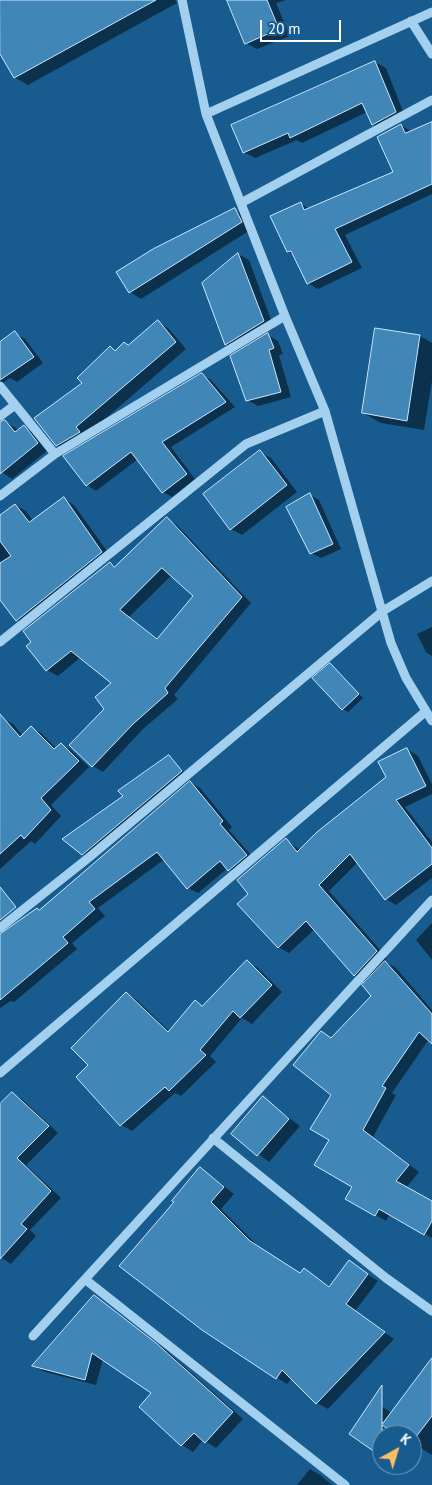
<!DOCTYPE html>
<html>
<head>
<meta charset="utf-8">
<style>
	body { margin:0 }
	#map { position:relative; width:432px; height:1485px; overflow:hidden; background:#185c8f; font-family:"PT Sans",sans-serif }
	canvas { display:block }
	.north { position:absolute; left:372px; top:1425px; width:50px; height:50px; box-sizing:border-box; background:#185c8f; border:1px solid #749dbc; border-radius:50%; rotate:39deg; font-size:14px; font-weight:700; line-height:20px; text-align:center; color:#fff }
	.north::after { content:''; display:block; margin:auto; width:18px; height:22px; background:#ffbd63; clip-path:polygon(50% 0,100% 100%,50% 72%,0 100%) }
	.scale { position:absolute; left:260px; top:20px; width:81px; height:22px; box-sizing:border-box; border:2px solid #fff; border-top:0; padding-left:6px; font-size:15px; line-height:18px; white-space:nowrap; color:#fff; -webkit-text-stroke:4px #185c8f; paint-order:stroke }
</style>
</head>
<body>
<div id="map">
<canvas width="432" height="1485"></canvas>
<div class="north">K</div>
<div class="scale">20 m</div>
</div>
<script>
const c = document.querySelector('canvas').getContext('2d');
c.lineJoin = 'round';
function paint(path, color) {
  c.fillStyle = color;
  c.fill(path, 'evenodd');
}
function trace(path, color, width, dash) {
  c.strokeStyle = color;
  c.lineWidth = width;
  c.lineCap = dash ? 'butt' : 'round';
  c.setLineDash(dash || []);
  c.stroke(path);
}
paint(new Path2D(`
	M0 0H175L177 3 28 85 14 77 0 50Z
	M229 0H286L276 3 290 36 257 49 246 43Z
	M375 62 386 68 406 119 384 131 373 125 367 112 302 143 297 140 255 158 244 152Z
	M432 124V194L345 235 362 268 318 289 308 283 294 255 288 252 301 204 310 209 394 173 401 125 412 132Z
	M235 210 246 216 252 229 141 299 130 292Z
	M238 254 249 260 274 328 237 350 226 344Z
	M158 322 168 328 186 349 68 451 57 445 84 384 110 348 116 351 129 346Z
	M15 333 25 339 43 363 17 382 10 378 0 385V343Z
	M268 335 278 341 283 354 279 355 291 397 258 406 247 400Z
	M420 336 432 343V381L424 430 381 423 363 413Z
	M202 375 211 380 235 407 171 447 195 479 172 497 163 492 138 459 96 491 87 485 65 457Z
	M6 422 19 430 24 427 35 433 48 450 12 479 0 471V428Z
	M260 452 271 458 297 492 242 535 231 529Z
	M310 495 319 500 341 549 321 558 311 553Z
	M64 499 74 505 112 558 27 626 17 620 0 598V516L15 505 26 511 33 521Z
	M167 519 177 525 251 603 174 695 178 699 143 729 103 772 93 766 113 683 81 657 58 676 47 670 27 646 110 563 116 567ZM172 575 194 596 158 639 129 617Z
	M432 627V656L426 652 417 634Z
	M330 665 363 698 348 712 342 709Z
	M3 719 13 724 23 736 31 728 41 733 57 749 61 744 71 750 89 767 51 805 61 816 35 844 31 841 0 869V721Z
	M407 749 418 756 432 784V794L405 807 432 842V878L396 905 386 899 358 862 329 891 387 958 384 961 396 968 432 1010V1040L429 1039 392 1093 396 1095 373 1137 419 1172 406 1188 432 1203V1238L390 1214 386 1221 347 1198 353 1186 330 1140 333 1095 321 1032 332 1038 373 996 367 982 355 975 315 929 289 953 278 947 250 894 286 840 300 850 388 778Z
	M169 757 187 775 88 857 83 854 125 796Z
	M190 782 200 788 232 827 229 830 256 861 239 875 228 868 198 893 188 888 165 859 98 908 105 916 72 943 77 949 14 1002 11 1001 0 1008V939L40 911Z
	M432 923V960L416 940Z
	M247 962 258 968 282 992 252 1024 242 1018 210 1056 216 1062 181 1096 175 1093 132 1131 121 1125 90 1065 126 993 137 1000 170 1032 195 1002 203 1007Z
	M12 1093 22 1099 58 1133 26 1165 61 1198 30 1230 36 1236 11 1264 0 1257V1106Z
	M263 1098 300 1126 269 1162 233 1134Z
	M201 1168 234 1194 221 1209 261 1249 301 1274 305 1269 330 1287 349 1262 378 1281 355 1311 394 1339 328 1409 317 1403 292 1378 287 1384 202 1329 175 1202Z
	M95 1296 167 1351 243 1419 216 1448 203 1440 193 1452 182 1445 140 1407 153 1392 103 1359 96 1385 45 1372 34 1366Z
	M432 1360V1455L412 1443V1435H382V1455L373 1401 392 1413Z
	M310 1469 320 1475 332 1485H297Z`), '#0007');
const building = new Path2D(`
	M0 0H156L14 78 0 54Z
	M227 0H267L279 29 245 44Z
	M375 61 396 112 372 125 362 103 290 138 288 133 243 153 231 125Z
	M432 122V184L335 229 352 262 307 284 291 251 287 252 270 216 301 202 304 210 393 172 377 137 401 124 405 133Z
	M235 208 242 222 129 293 116 272 153 249Z
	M238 253 264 321 225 345 202 283Z
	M158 320 176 342 76 427 80 432 56 446 34 418 82 383 77 378 110 346 115 351 124 342 128 345Z
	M375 328 420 335 407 421 362 413Z
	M15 331 34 357 0 380V342Z
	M268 333 274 348 269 350 281 392 246 401 230 356Z
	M202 373 226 402 162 442 187 474 162 493 131 452 86 486 63 456Z
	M5 420 15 432 24 425 38 443 0 474V422Z
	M260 450 287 485 230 530 203 494Z
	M310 493 333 544 310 554 286 507Z
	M64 497 102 552 16 621 0 600V563L11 556 0 541V515L15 504 29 522Z
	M167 517 242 597 165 688 168 693 133 724 92 767 69 745 104 709 95 697 111 683 71 651 46 671 26 646 31 642 23 631 110 562 114 567ZM162 568 193 596 157 639 120 610Z
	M330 663 359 694 342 710 312 678Z
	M0 714 20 737 31 726 54 749 61 743 79 761 41 798 51 810 24 839 21 835 0 854Z
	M407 748 426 786 396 800 432 848V864L385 900 350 854 319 885 377 951 354 976 306 921 278 948 237 904 248 894 237 880 286 838 297 852 317 832 386 777 378 762Z
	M169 755 182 771 82 855 62 839 123 796 118 791Z
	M190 781 223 821 220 824 247 855 228 871 220 861 187 889 157 852 89 902 95 909 63 937 68 943 0 1000V934L37 908 39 910Z
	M0 887 16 907 0 920Z
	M247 960 272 985 240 1018 233 1011 200 1050 206 1055 169 1091 165 1087 120 1126 76 1077 88 1065 71 1048 126 992 168 1032 195 1000 202 1006Z
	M385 961 432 1014V1044L419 1032 382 1086 386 1088 363 1130 409 1165 396 1181 432 1201V1221L424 1235 379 1209 375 1216 345 1199 352 1187 314 1165 329 1140 310 1129 331 1095 293 1065 321 1031 331 1038 371 996 362 985Z
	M12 1092 49 1126 17 1158 51 1191 21 1224 27 1229 0 1259V1104Z
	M263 1096 289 1119 257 1156 231 1134Z
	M200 1167 224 1187 211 1202 250 1241 300 1273 304 1268 329 1287 349 1260 368 1274 346 1304 385 1332 316 1404 282 1370 276 1379 202 1330 119 1266 174 1202 172 1201Z
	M94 1295 156 1343 233 1412 205 1443 194 1433 181 1446 139 1407 151 1393 92 1353 85 1380 32 1366Z
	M432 1358V1416L412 1442V1435H397L382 1425V1457L349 1434 382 1385V1424Z`);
paint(building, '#4086b7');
trace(building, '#cbe7fb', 1);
trace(new Path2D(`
	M182 0 206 114 285 316 325 411 391 643 406 678 432 721
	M411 21 432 54
	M206 114 432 12
	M241 203 432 100
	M0 386 55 454
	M0 416 15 405
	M0 496 55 454 285 316
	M0 642 246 444 325 411
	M0 928 87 859 383 611 432 581
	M0 1073 425 712
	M213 1138 386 1278 432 1311
	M86 1280 345 1485
	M33 1336 432 900`), '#a4d0ef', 9);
</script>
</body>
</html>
